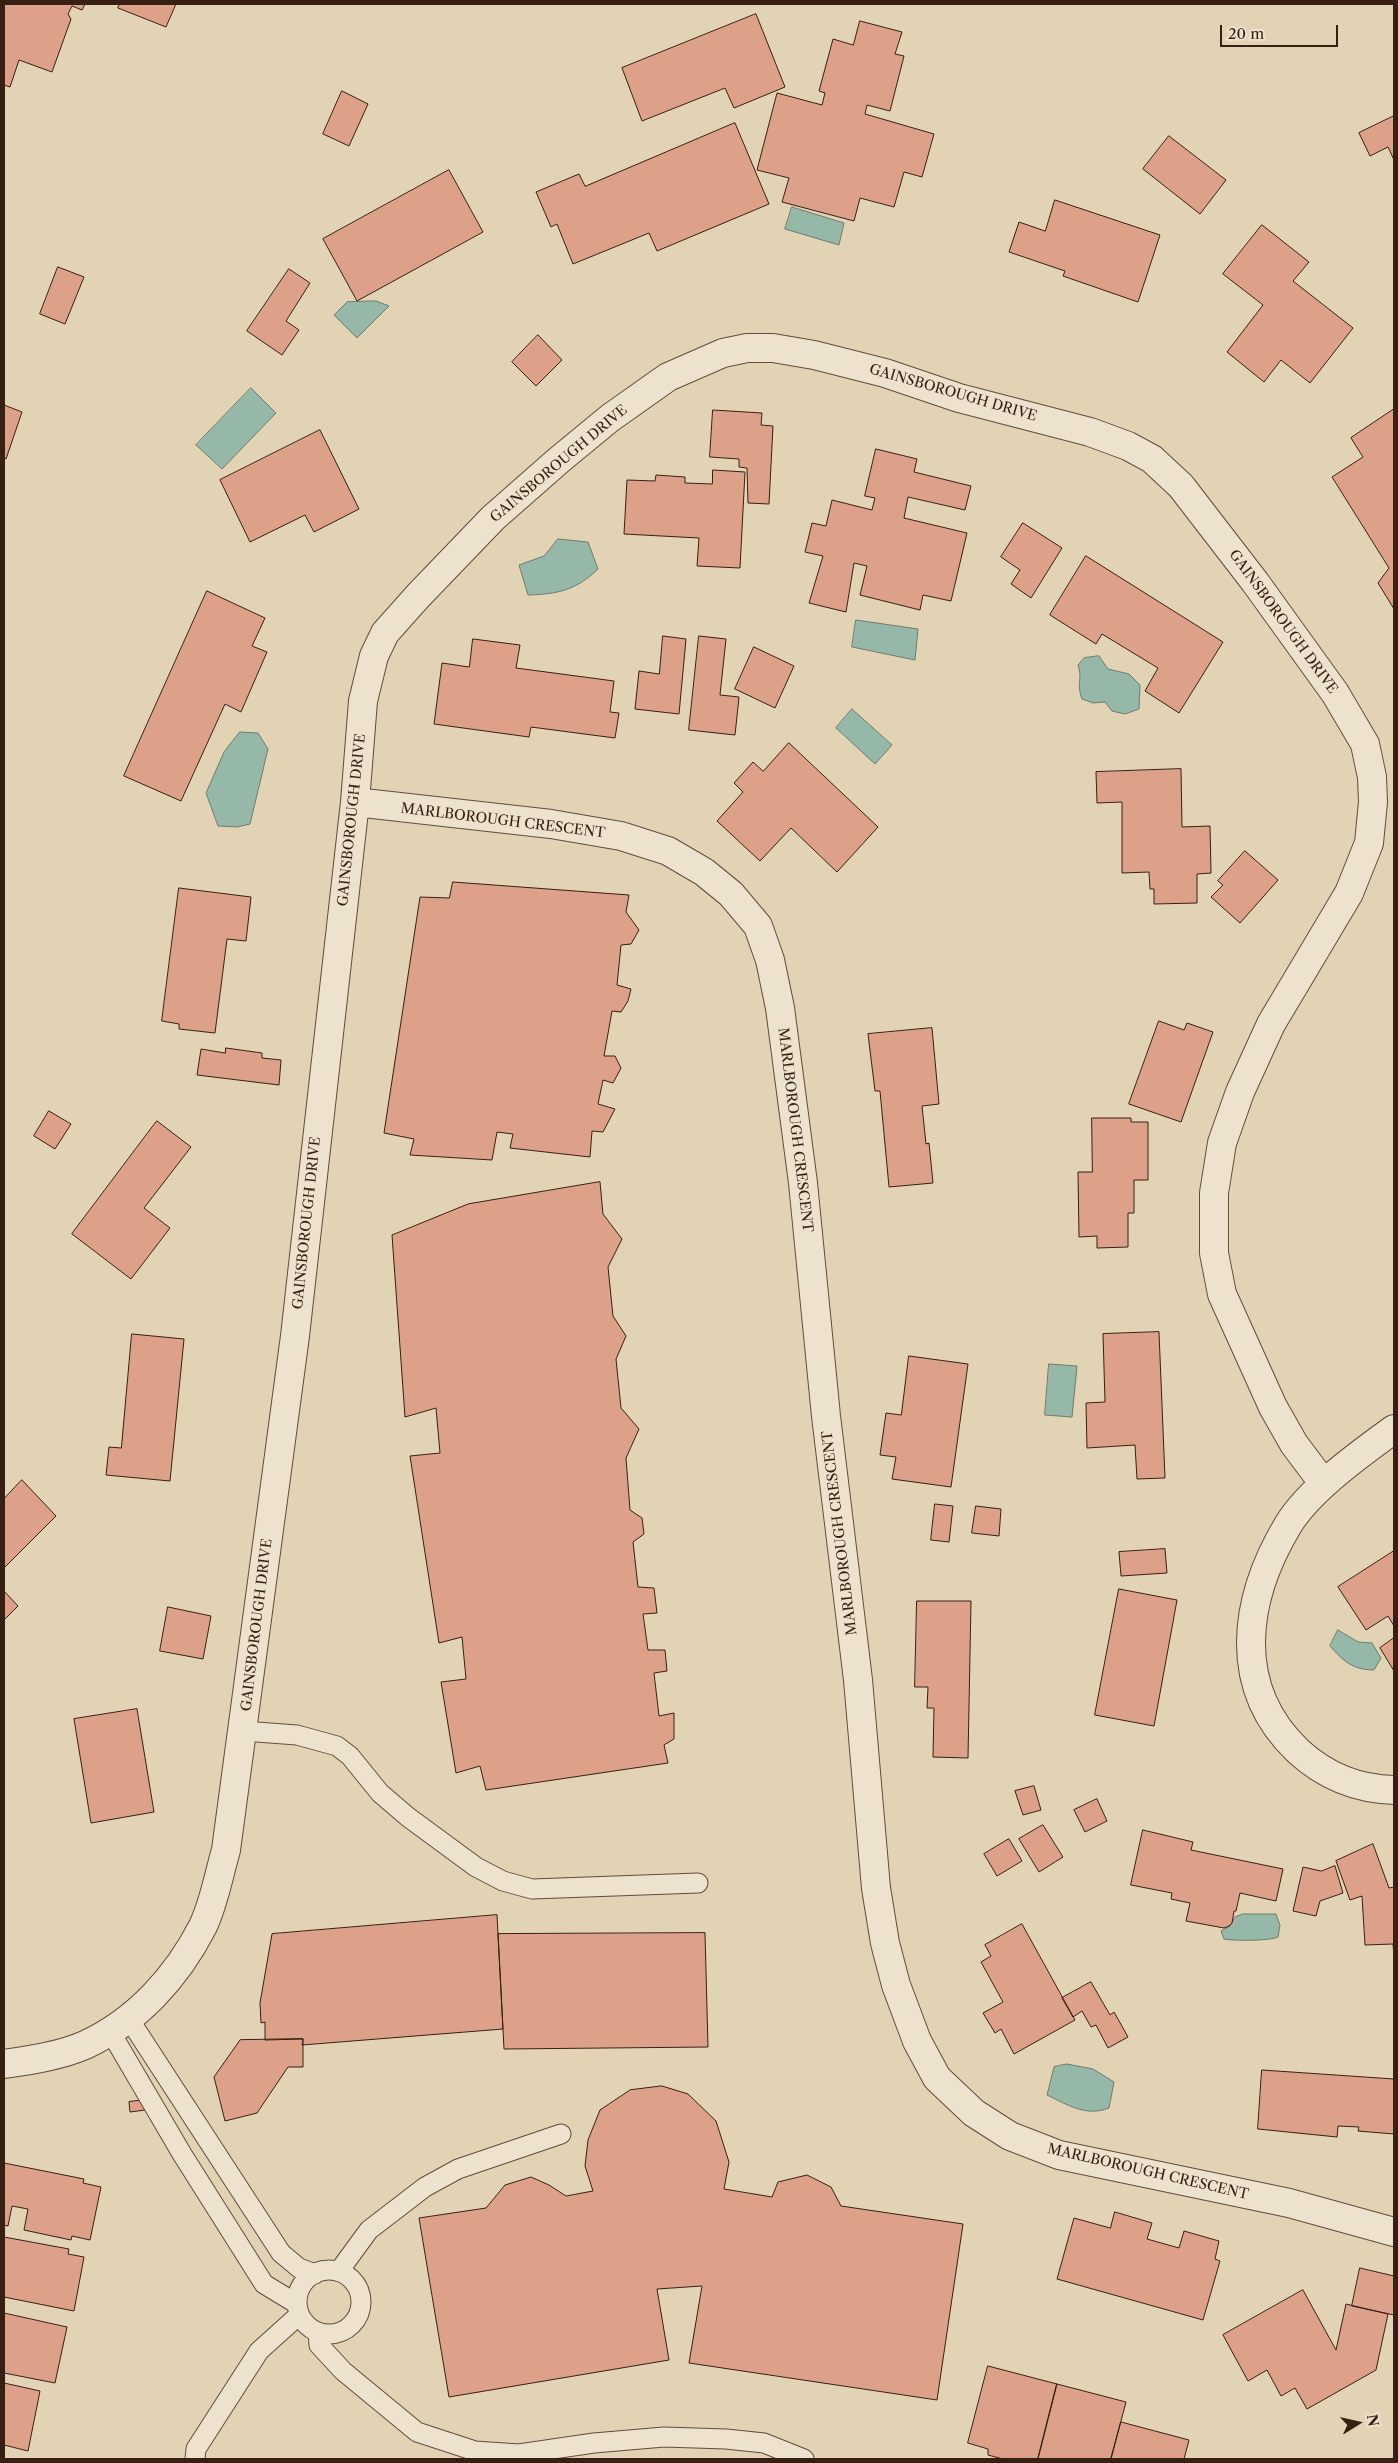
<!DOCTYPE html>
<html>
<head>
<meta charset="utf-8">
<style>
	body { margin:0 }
	#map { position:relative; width:1398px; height:2463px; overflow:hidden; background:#e1d3b3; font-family:"Libre Caslon Text",serif }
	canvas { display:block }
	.frame { position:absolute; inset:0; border:5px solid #381f14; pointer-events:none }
	.north { position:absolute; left:1333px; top:2398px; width:50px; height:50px; -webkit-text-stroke:4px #ece2ce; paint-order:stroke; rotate:80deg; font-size:14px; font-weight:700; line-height:20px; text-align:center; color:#381f14 }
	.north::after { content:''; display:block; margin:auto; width:18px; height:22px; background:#381f14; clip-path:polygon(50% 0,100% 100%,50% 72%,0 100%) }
	.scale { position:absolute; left:1220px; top:25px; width:118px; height:22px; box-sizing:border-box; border:2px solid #381f14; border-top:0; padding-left:6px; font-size:15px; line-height:18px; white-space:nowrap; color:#381f14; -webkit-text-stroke:4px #ece2ce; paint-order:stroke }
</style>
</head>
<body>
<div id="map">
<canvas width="1398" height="2463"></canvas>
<div class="frame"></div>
<div class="north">N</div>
<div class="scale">20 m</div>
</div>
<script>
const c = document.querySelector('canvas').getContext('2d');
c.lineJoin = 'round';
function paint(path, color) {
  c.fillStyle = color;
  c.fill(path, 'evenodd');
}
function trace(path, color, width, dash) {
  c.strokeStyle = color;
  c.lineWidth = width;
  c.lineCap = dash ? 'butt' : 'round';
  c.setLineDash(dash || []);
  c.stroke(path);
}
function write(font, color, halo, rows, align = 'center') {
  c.font = font + ' "Libre Caslon Text",serif';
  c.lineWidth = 4;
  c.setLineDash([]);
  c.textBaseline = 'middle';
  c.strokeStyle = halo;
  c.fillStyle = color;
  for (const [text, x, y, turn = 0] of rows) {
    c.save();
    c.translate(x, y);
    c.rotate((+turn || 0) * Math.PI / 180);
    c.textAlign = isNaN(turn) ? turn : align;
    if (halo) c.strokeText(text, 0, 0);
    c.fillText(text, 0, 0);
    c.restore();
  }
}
const water = new Path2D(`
	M792 207 844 223 839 245 785 229Z
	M376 301 389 306 357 338 334 315 347 302Z
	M251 388 276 413 222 469 196 445Z
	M558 539 588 542 598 569C576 590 559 594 528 595L519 565 544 556Z
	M856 620 918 629 915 660 852 647Z
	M1099 656 1108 669 1129 674 1140 685 1139 709 1125 714 1112 711 1105 702 1093 703 1082 699C1076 683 1083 680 1078 665L1084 658Z
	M852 709 892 745 875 764 836 728Z
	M240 732 258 733 268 749 250 824 237 827 218 826 206 793 224 752Z
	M1049 1364 1077 1366 1072 1417 1045 1415Z
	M1338 1630 1358 1642 1372 1643 1381 1658 1374 1670C1353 1670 1343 1661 1330 1646Z
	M1243 1914H1276L1280 1925 1278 1937C1270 1941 1234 1941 1224 1939L1221 1931 1230 1926 1235 1917Z
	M1067 2064 1093 2069 1114 2082 1109 2108C1086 2117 1068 2105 1047 2095L1054 2067Z`);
paint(water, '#95b8a9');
trace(water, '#707b6d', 1);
const building = new Path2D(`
	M4 4H85L82 10 72 6 68 14 71 19 52 72 19 60 10 87 4 85Z
	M120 4H176L166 27 118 8Z
	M756 14 785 87 734 108 725 88 642 121 622 68Z
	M860 21 902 32 895 54 904 56 890 111 867 105 865 114 934 134 922 177 904 172 894 207 860 198 854 221 782 202 789 178 757 170 777 93 822 105 825 93 819 91 833 39 853 45Z
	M342 91 368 104 349 146 323 134Z
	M1394 116V160L1388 147 1370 156 1359 133Z
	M735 123 769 204 657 251 649 233 573 264 557 224 551 227 536 192 579 174 585 186Z
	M1169 136 1226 180 1200 214 1143 169Z
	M449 170 483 232 357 301 323 239Z
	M1055 200 1160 235 1138 302 1063 276 1065 271 1009 252 1019 222 1045 231Z
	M1262 225 1309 262 1293 281 1353 328 1310 383 1281 360 1264 382 1227 352 1263 305 1223 274Z
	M58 267 84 277 65 324 40 314Z
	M289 269 310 283 286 321 299 330 282 355 247 331Z
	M538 335 562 360 536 386 512 362Z
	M4 405 22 412 6 459 4 458Z
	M1394 409V609L1378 583 1389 568 1332 477 1363 457 1351 438Z
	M713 410 762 413 761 425 773 426 769 504 748 503 747 468 739 467V459L710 457Z
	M320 430 359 509 314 532 305 515 250 542 220 480Z
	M876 449 917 459 914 472 971 486 965 510 908 497 904 518 967 533 951 601 923 595 920 610 860 595 867 566 854 563 846 612 809 603 823 556 805 552 812 523 826 526 832 500 872 510 875 498 865 496Z
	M713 470 745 472 740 568 697 566 699 538 624 534 627 480 655 481 656 475 685 477V483L712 484Z
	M1023 523 1062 548 1031 598 1011 584 1020 570 1001 557Z
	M1086 556 1223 642 1179 713 1145 691 1158 668 1102 634 1096 644 1050 615Z
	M207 591 265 618 252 646 267 652 241 712 225 704 181 801 124 776Z
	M663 636 686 639 679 714 635 709 639 671 659 674Z
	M699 636 726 639 720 695 739 697 735 735 689 730Z
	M473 639 520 645 516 668 614 681 610 712 619 713 615 738 531 727 529 737 434 724 442 663 469 667Z
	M754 647 794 666 775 708 735 689Z
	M789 743 878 827 837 872 791 828 760 861 717 821 743 792 734 783 753 762 763 771Z
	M1181 769 1182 827 1210 826 1211 873 1197 874V903L1154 904V889H1150L1149 872 1122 873V802L1097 803 1096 772Z
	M1245 851 1278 880 1240 923 1211 897 1223 885 1218 881Z
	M453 882 629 895 626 912 639 930 631 944 621 945 617 985 631 989 628 1001 621 1012 612 1011 604 1056H615L621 1068 613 1083 603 1080 598 1104 615 1109 603 1132 592 1131 590 1157 510 1148 513 1134 497 1132 492 1160 410 1155 414 1139 384 1133 420 897 449 898Z
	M179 888 251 897 246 941 227 939 215 1033 179 1029V1024L162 1021Z
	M1159 1021 1184 1030 1187 1023 1213 1032 1181 1122 1129 1104Z
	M932 1028 939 1104 922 1106 926 1144 929 1143 933 1183 889 1187 880 1091H875L868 1034Z
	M226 1048 262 1053V1058L281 1060 279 1085 197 1075 201 1049 225 1053Z
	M49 1111 71 1124 55 1149 34 1136Z
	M1092 1118H1131V1122H1148V1180H1134V1213H1128V1247L1097 1248V1236L1079 1237 1078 1172H1092Z
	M157 1121 191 1147 144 1208 170 1228 131 1279 72 1234Z
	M600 1182 603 1214 622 1239 608 1267 613 1316 626 1336 616 1359 621 1408 639 1429 626 1458 630 1510 642 1518 644 1534 633 1542 638 1587 654 1588 657 1613 643 1614 648 1650H665L667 1671 654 1673 659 1716 674 1713V1739L664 1745 668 1763 486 1790 480 1766 456 1773 441 1682 466 1679 462 1637 439 1643 410 1456 440 1453 436 1408 405 1417 392 1235 468 1204Z
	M1159 1332 1165 1478 1137 1479 1135 1445 1087 1448 1086 1403 1105 1402 1103 1334Z
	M132 1334 184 1339 170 1481 106 1475 109 1447 121 1448Z
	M909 1356 968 1364 951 1487 892 1479 896 1457 880 1455 886 1413 901 1415Z
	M22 1480 56 1516 4 1568V1499Z
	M935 1504 953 1506 949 1542 931 1540Z
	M976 1506 1001 1509 999 1536 972 1533Z
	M1165 1549 1167 1573 1121 1576 1119 1552Z
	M1394 1551V1626L1388 1616 1366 1630 1338 1587Z
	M1119 1589 1177 1600 1154 1726 1095 1715Z
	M4 1591 18 1606 4 1620Z
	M917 1601H971L968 1758 933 1757 934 1708H927L928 1687H915Z
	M168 1607 211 1616 203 1659 160 1651Z
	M1394 1638V1671L1380 1648Z
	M137 1709 154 1812 91 1823 74 1719Z
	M1034 1786 1041 1810 1023 1815 1015 1791Z
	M1097 1799 1107 1821 1085 1832 1074 1810Z
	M1043 1825 1063 1857 1039 1872 1019 1839Z
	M1143 1830 1193 1842 1191 1850 1283 1869 1276 1901 1240 1893 1236 1911H1234L1232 1923 1229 1926 1224 1928 1186 1921 1190 1903 1171 1899 1172 1893 1131 1885Z
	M1009 1839 1022 1861 997 1876 984 1854Z
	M1373 1844 1389 1888 1394 1887V1957L1393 1944 1365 1945 1362 1896 1350 1900 1336 1861Z
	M1335 1866 1343 1893 1320 1901 1316 1916 1293 1911 1303 1867 1321 1871Z
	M497 1915 503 2029 302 2045 303 2039 265 2040V2022L261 2023 260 2003 272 1934Z
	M1022 1924 1075 2020 1014 2054 1001 2029 995 2033 983 2013 1003 2002 981 1962 991 1956 985 1945Z
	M705 1933 708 2047 504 2049 498 1934Z
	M1091 1982 1110 2015 1114 2012 1128 2037 1108 2048 1096 2025 1091 2027 1082 2011 1073 2017 1062 1998Z
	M303 2039V2067H288L257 2113 225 2121 214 2077 240 2040Z
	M1262 2070 1394 2079V2134L1358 2131 1359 2127 1338 2126 1337 2137 1258 2129Z
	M662 2086 688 2094 716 2121 729 2162 724 2189 772 2197 778 2182 807 2175 831 2187 841 2206 963 2224 937 2400 689 2363 702 2286 657 2289 669 2360 449 2397 419 2218 486 2208 505 2185 531 2177 549 2185 566 2196 593 2191 585 2166 588 2140 600 2110 630 2090Z
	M144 2100 145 2110 130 2112 129 2102Z
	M4 2163 84 2179 83 2183 101 2187 90 2240 72 2236 71 2240 24 2230 28 2209 12 2206 8 2226 4 2225Z
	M1115 2212 1152 2223 1147 2239 1179 2248 1184 2231 1219 2241 1215 2259 1220 2261 1203 2320 1057 2279 1074 2218 1110 2228Z
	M4 2237 69 2249 68 2254 84 2257 74 2311 4 2297Z
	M1360 2268 1394 2276V2315L1352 2306Z
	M1303 2290 1336 2350 1346 2304 1388 2314 1376 2370 1307 2409 1295 2388 1281 2396 1267 2370 1248 2381 1223 2335Z
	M4 2313 67 2327 55 2383 4 2373Z
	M988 2366 1057 2384 1038 2459H1003L988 2455V2449L968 2443Z
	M4 2383 40 2391 28 2451 4 2445Z
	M1057 2384 1126 2402 1111 2459H1038Z
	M1121 2422 1189 2440 1184 2459H1111Z`);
paint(building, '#dda189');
trace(building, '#381f14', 1);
const service = new Path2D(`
	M243 1731 297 1735 337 1746 350 1756 380 1793 408 1817 476 1867 503 1881 532 1889 698 1883
	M129 2019 281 2253 299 2268 315 2274
	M110 2031 182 2154 264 2284 297 2304
	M297 2302a32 32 0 1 1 64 0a32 32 0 1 1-64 0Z
	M339 2271 369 2230 425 2187 458 2169 561 2134
	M318 2332 319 2345 343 2371 417 2432 475 2451 519 2454 594 2443 664 2437 726 2439 764 2443 804 2459
	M195 2459 196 2449 259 2351 299 2315`);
const minor = new Path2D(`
	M355 802 551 824 621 836 668 851 704 872 731 894 758 926 770 960 780 1008 803 1183 826 1416 858 1680 876 1888 885 1943 896 1985 917 2041 937 2078 974 2113 1010 2136 1059 2155 1289 2203 1394 2232
	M1394 1429C1361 1453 1309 1490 1288 1525 1243 1600 1231 1687 1298 1751 1325 1776 1358 1789 1394 1790
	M4 2064C30 2060 60 2056 85 2045 137 2021 177 1977 203 1926 214 1903 219 1874 226 1850L295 1336 355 802 363 701 374 656 385 633 418 596 493 518 559 460 610 418 668 377 723 353 747 348H773L814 355 885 373 959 398 1090 432 1128 446 1152 459 1181 486 1255 582 1335 693 1365 744 1372 777 1373 802 1369 843 1349 893 1271 1024 1240 1092 1222 1143 1214 1193V1253L1222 1294 1273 1407 1294 1444 1324 1484`);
trace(service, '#624c3c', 21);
trace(minor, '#624c3c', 30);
trace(service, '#ece2ce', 19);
trace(minor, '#ece2ce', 28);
write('14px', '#381f14', '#ece2ce', [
	["GAINSBOROUGH DRIVE",953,393,16],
	["GAINSBOROUGH DRIVE",559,464,-40],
	["GAINSBOROUGH DRIVE",1283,622,54],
	["GAINSBOROUGH DRIVE",352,820,-84],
	["MARLBOROUGH CRESCENT",503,821,7],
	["MARLBOROUGH CRESCENT",795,1130,83],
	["GAINSBOROUGH DRIVE",307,1223,-84],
	["MARLBOROUGH CRESCENT",840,1533,-97],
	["GAINSBOROUGH DRIVE",257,1625,-83],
	["MARLBOROUGH CRESCENT",1148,2172,13]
]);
</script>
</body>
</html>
